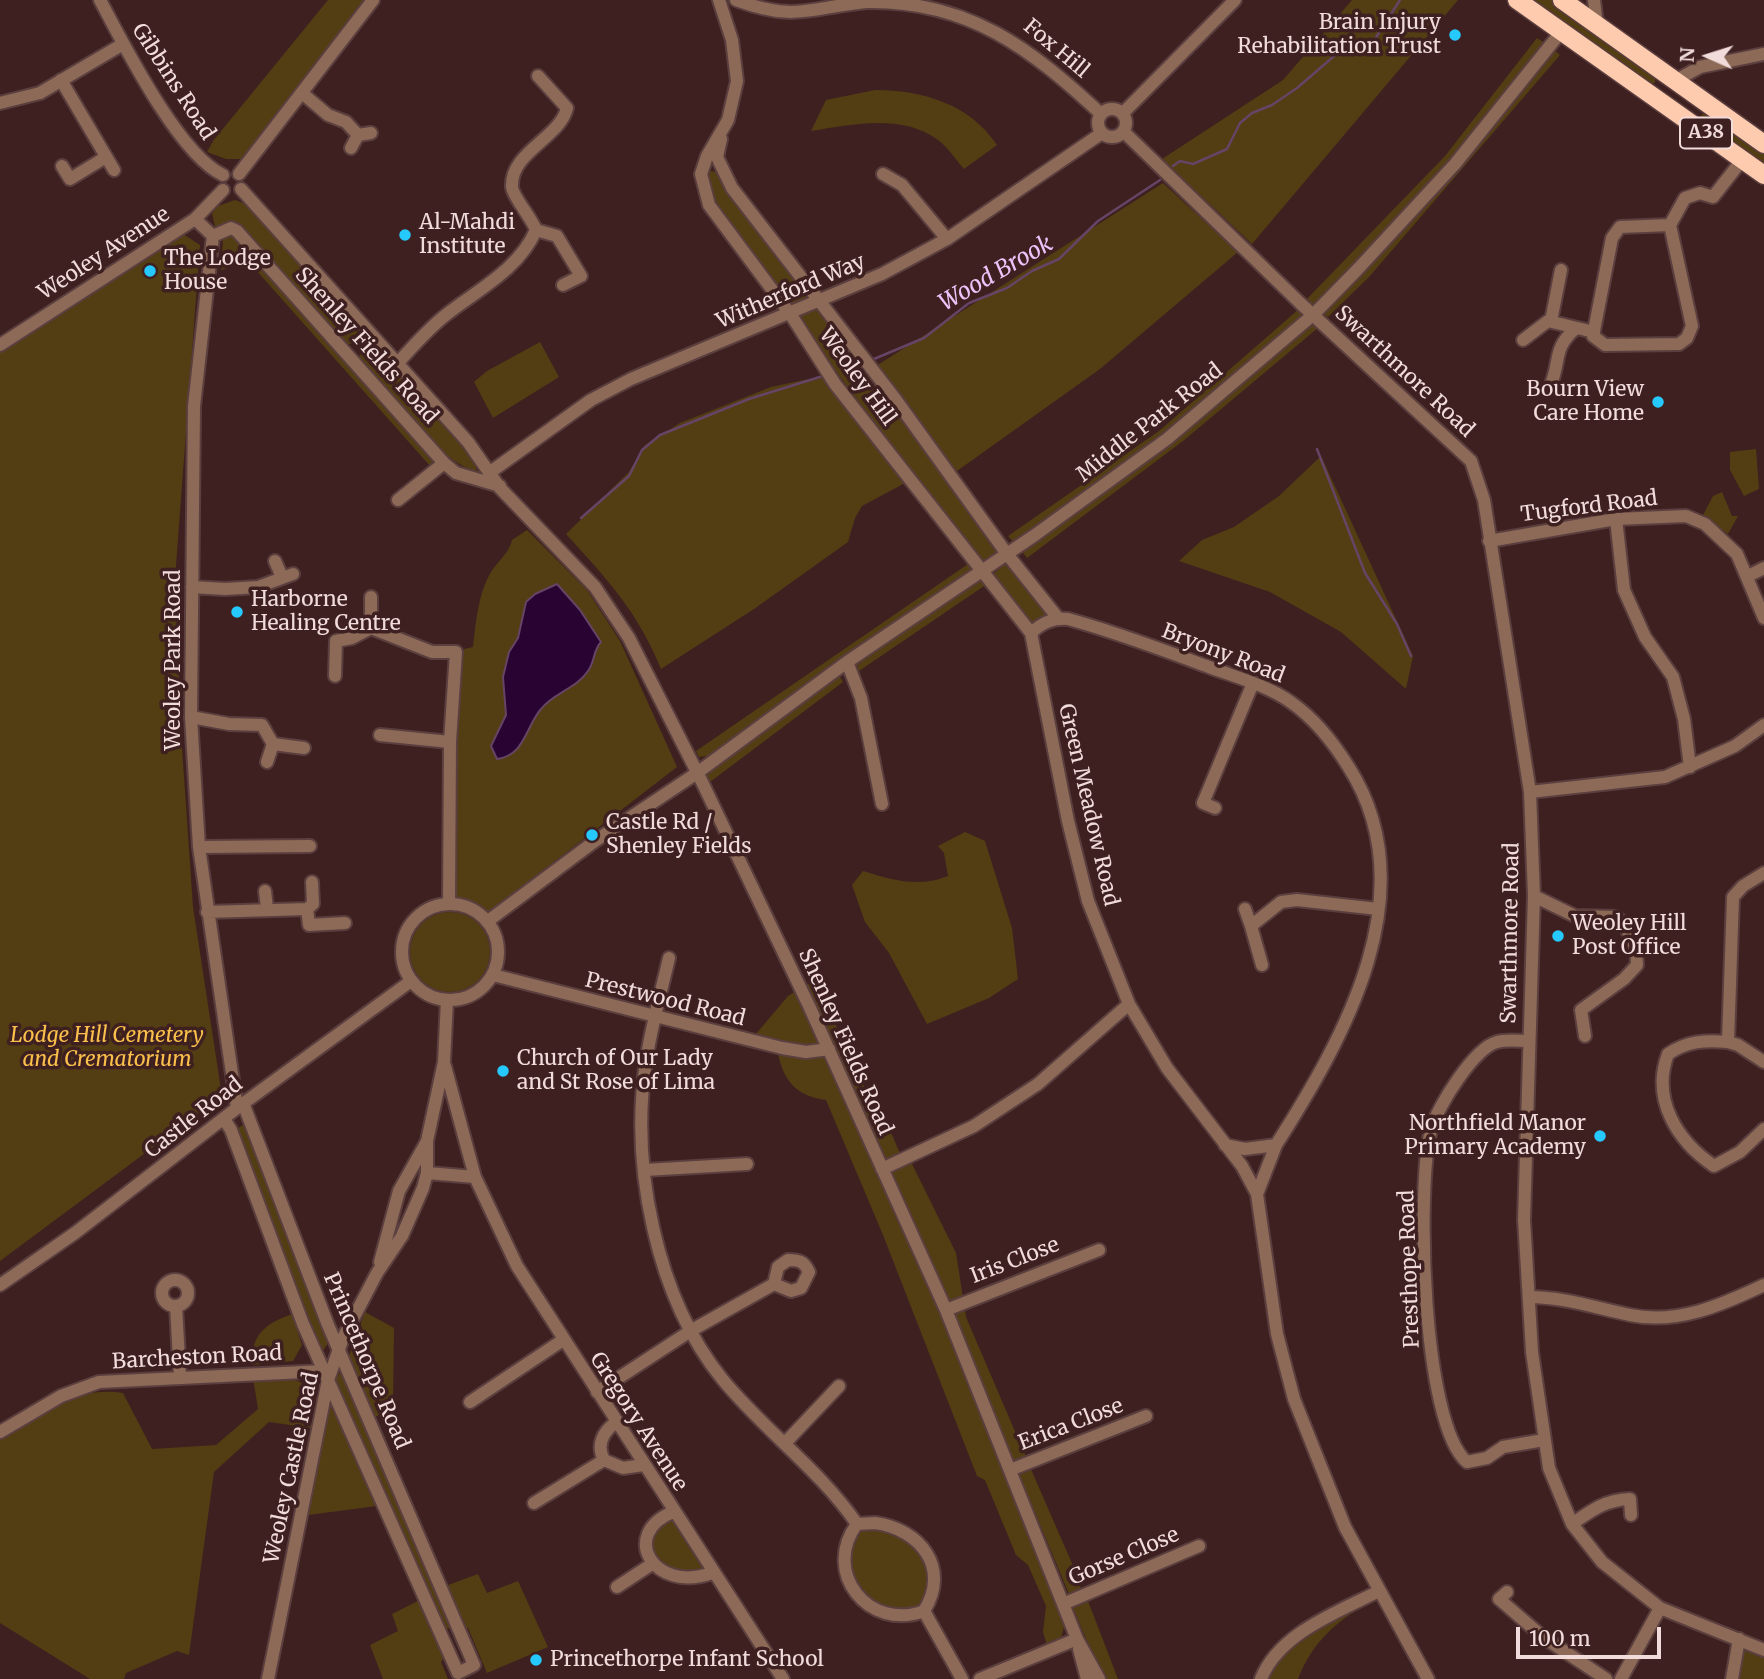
<!DOCTYPE html>
<html>
<head>
<meta charset="utf-8">
<style>
	body { margin:0 }
	#map { position:relative; width:1764px; height:1679px; overflow:hidden; background:#3e2020; font-family:Merriweather,serif }
	canvas { display:block }
	.north { position:absolute; left:1673px; top:21px; width:70px; height:70px; -webkit-text-stroke:5px #3e2020; paint-order:stroke; rotate:273deg; font-size:19px; font-weight:700; line-height:28px; text-align:center; color:#f1dcdb }
	.north::after { content:''; display:block; margin:auto; width:24px; height:32px; background:#f1dcdb; clip-path:polygon(50% 0,100% 100%,50% 72%,0 100%) }
	.scale { position:absolute; left:1516px; top:1627px; width:145px; height:32px; box-sizing:border-box; border:4px solid #f1dcdb; border-top:0; padding-left:9px; font-size:21px; line-height:24px; white-space:nowrap; color:#f1dcdb; -webkit-text-stroke:5px #3e2020; paint-order:stroke }
</style>
</head>
<body>
<div id="map">
<canvas width="1764" height="1679"></canvas>
<div class="north">N</div>
<div class="scale">100 m</div>
</div>
<script>
const c = document.querySelector('canvas').getContext('2d');
c.lineJoin = 'round';
function paint(path, color) {
  c.fillStyle = color;
  c.fill(path, 'evenodd');
}
function trace(path, color, width, dash) {
  c.strokeStyle = color;
  c.lineWidth = width;
  c.lineCap = dash ? 'butt' : 'round';
  c.setLineDash(dash || []);
  c.stroke(path);
}
function write(font, color, halo, rows, align = 'center') {
  c.font = font + ' Merriweather,serif';
  c.lineWidth = 7;
  c.setLineDash([]);
  c.textBaseline = 'middle';
  c.strokeStyle = halo;
  c.fillStyle = color;
  for (const [text, x, y, turn = 0] of rows) {
    c.save();
    c.translate(x, y);
    c.rotate((+turn || 0) * Math.PI / 180);
    c.textAlign = isNaN(turn) ? turn : align;
    if (halo) c.strokeText(text, 0, 0);
    c.fillText(text, 0, 0);
    c.restore();
  }
}
paint(new Path2D(`
	M328 0H368L248 159H226L207 152 213 141Z
	M1352 0H1458L1252 244 1162 159 1283 80Z
	M1526 0H1553L1655 75V83L1647 84Z
	M1537 38 1548 45 1447 166 1315 308 1306 300 1445 156Z
	M1553 49 1560 55 1369 277 1328 317 1319 311Z
	M875 90C922 90 970 104 997 145L964 169C956 160 948 147 938 140 901 113 852 125 811 131L826 100Z
	M1709 109 1764 148V168L1700 123 1699 117Z
	M712 171 718 173 814 300 790 312 711 206 707 172Z
	M1163 183 1238 252 1100 369 957 471 873 368Z
	M235 200 248 205 364 335 359 343 348 344 238 226 230 223 215 227 212 213 218 206Z
	M180 232 200 245 176 565 180 719 193 907 222 1096 0 1261V351Z
	M227 233 234 234 434 457 431 467 248 261 221 270 223 239Z
	M815 306 999 550 982 564 794 316Z
	M1299 309 1304 314 1168 434 1015 544 1008 536 1159 431Z
	M1312 318 1319 327 1183 441 1027 558 1021 550Z
	M540 342 559 377 493 418 474 382 487 371Z
	M372 346C391 366 478 451 477 472 433 458 390 392 359 357L364 347Z
	M823 376 907 482 862 506 855 518 848 542 754 609 661 669C638 612 607 579 566 534L629 472 644 446 680 423 771 387Z
	M1756 449 1759 489 1744 496 1730 470V452Z
	M1321 456 1413 656 1406 689 1341 632 1270 592 1179 561 1202 540 1234 527 1279 496Z
	M1722 492 1732 516H1738L1728 534 1703 515 1713 496Z
	M527 530 587 590 620 641 677 767 481 918 456 902 454 896 455 673 464 649 473 647C476 622 478 594 491 572 498 561 509 553 512 540Z
	M1009 561 1050 614 1030 627 992 575Z
	M971 562 978 568 838 663 708 756 699 757 696 751Z
	M983 575 990 582 859 671 857 665Z
	M839 675 843 682 710 782 705 773Z
	M965 832 985 841 1012 928 1018 979 989 998 927 1024 889 953 865 922 852 885 863 871C892 880 919 888 948 876L944 853 938 846Z
	M410 952a40 40 0 1 1 80 0a40 40 0 1 1-80 0Z
	M815 980 872 1103 883 1114 899 1151 912 1164 956 1253 966 1317 1026 1457 1016 1461 1012 1459 940 1286 968 1374 1064 1627 1061 1638 1047 1645 1043 1632 1046 1606 1028 1565 1016 1555 985 1480 977 1476 883 1235 826 1100C797 1096 784 1082 778 1054L745 1047 788 996Z
	M245 1124 331 1339 322 1352 236 1129Z
	M365 1312 394 1328 393 1408 375 1417 348 1359Z
	M292 1314 302 1345 293 1361 252 1365C251 1334 265 1324 292 1314Z
	M342 1370 455 1626 442 1631 333 1383Z
	M253 1378C304 1380 311 1372 311 1428L269 1422 214 1472 189 1655 177 1651 126 1673 124 1679H90L0 1623V1441L4 1436C43 1413 75 1386 123 1393L152 1449 216 1445 258 1409Z
	M329 1393 377 1506 308 1515Z
	M1030 1467 1081 1584 1080 1590 1069 1594 1019 1474Z
	M673 1513 711 1573 700 1577 653 1563 650 1533Z
	M877 1528C915 1534 942 1570 919 1607 911 1608 900 1612 892 1610 854 1602 839 1560 861 1530Z
	M478 1574 487 1593 518 1581 548 1647 487 1673 468 1628 460 1630 443 1587Z
	M1376 1598C1339 1620 1314 1638 1298 1679H1264L1293 1640Z
	M420 1600 444 1658 441 1662 448 1679H383L370 1645 398 1631 392 1614Z
	M1084 1600 1088 1601 1118 1679H1103L1073 1608Z
	M1746 1646 1764 1655V1679H1738L1742 1650Z`), '#533d13');
const water = new Path2D(`
	M557 584 580 610 601 642C593 650 595 662 588 671 576 689 553 693 541 709 525 728 525 755 497 759L491 746 506 715 503 677 509 652 518 638 526 602 535 594Z`);
paint(water, '#290332');
trace(water, '#654465', 2);
trace(new Path2D(`
	M1173 166 1180 161 1193 164 1227 149 1240 123 1252 113 1272 105 1297 88 1340 51 1356 42H1373L1400 0
	M874 359 924 338 969 303 1007 288 1032 271 1059 259 1098 221 1160 180
	M1317 449 1365 573 1397 624 1411 656
	M581 518 629 476 642 450 660 435 749 399 823 376`), '#654465', 2.5);
const minor = new Path2D(`
	M100 0C124 45 179 155 223 175
	M719 0 732 40 737 81 728 120 707 156 701 174 709 205 791 315 835 384 1031 633 1068 821 1088 901 1129 1004 1167 1068 1242 1166 1257 1194 1277 1334 1294 1399 1345 1527 1428 1679
	M736 0C796 22 808 8 866 2 969 0 1031 49 1101 114
	M1594 0 1597 25
	M61 80 114 170
	M1675 81 1700 67 1764 54
	M302 93 328 115 346 122 358 135
	M0 103 40 93 123 44
	M1098 123a14 14 0 1 1 28 0a14 14 0 1 1-28 0Z
	M1123 113 1235 0
	M1124 132 1300 303 1471 461 1484 500 1530 792 1534 896 1524 1220 1532 1352 1549 1468 1572 1524 1602 1562 1660 1608 1764 1650
	M721 139 717 157 732 188 896 400 1007 554 1058 618
	M351 148 358 135 371 133
	M62 166 70 179 106 157
	M239 174 373 0
	M883 174 902 185 947 239
	M241 189 468 442 500 488 595 587 629 638 703 784 810 1008 946 1310 1077 1639 1099 1679
	M195 219 213 236 194 406 191 717 199 847 237 1108
	M1670 225 1692 326 1687 338 1679 344 1605 345 1593 336 1612 238 1620 227 1670 225 1685 198 1700 193 1713 197 1742 160
	M536 230 557 236 581 276 563 285
	M213 236 231 228 237 231 444 463 456 473 500 486
	M1551 321 1561 270
	M1523 340 1548 321 1594 332
	M0 345 195 219 223 190
	M397 364C412 347 429 328 447 314 479 289 519 269 536 230 531 217 513 197 512 187 510 152 560 138 567 108L538 76
	M1549 389C1562 361 1551 350 1576 328
	M489 473 591 400 631 379 882 274 947 239 1102 133
	M398 500 444 463
	M1616 519 1624 590 1645 637 1673 677 1684 719 1690 767
	M1489 541 1616 519 1686 516 1705 524 1737 554 1764 618
	M275 561 282 577
	M1748 576 1764 568
	M192 587 225 589 258 587 293 574
	M371 628V597
	M1031 633C1043 622 1053 618 1068 619 1116 632 1163 650 1209 667 1236 677 1269 686 1292 703 1316 720 1333 742 1348 766 1428 890 1345 1037 1276 1145L1245 1149 1225 1145
	M847 662 861 698 882 804
	M335 676 336 641 352 638 371 628 432 652H456L450 742 449 903
	M191 717 229 724 262 725 273 744 304 748
	M380 735 450 742
	M267 762 273 744
	M1530 792 1665 777 1735 746 1764 725
	M1215 808 1203 803 1253 683
	M199 847 310 846
	M1764 873 1743 886 1733 897 1728 1042C1705 1040 1687 1041 1668 1054 1651 1099 1677 1141 1714 1166L1740 1152 1764 1129
	M265 891 267 908
	M1534 896 1575 916 1617 917C1630 932 1637 945 1637 965L1624 979 1581 1010 1585 1036
	M402 952a48 48 0 1 1 96 0a48 48 0 1 1-96 0Z
	M307 909 313 904 312 882
	M1245 909 1251 926
	M207 912 307 909 309 925 345 923
	M488 921 595 841 697 773 847 662 1035 535 1167 439 1314 314 1357 270 1455 164 1561 32
	M669 958C661 993 651 1027 646 1062 630 1165 656 1298 723 1380 765 1431 819 1469 857 1524
	M1262 965 1251 926 1281 902 1297 900 1378 909
	M493 975 782 1048 806 1052 829 1049
	M1529 1041C1519 1041 1506 1039 1497 1042 1474 1048 1437 1107 1431 1130 1416 1186 1422 1425 1467 1462L1487 1458 1503 1447 1544 1440
	M1728 1042 1738 1045 1764 1062
	M445 1066 475 1177 517 1266 783 1679
	M224 1119 231 1130 303 1324 458 1673 474 1665 328 1325 243 1103
	M882 1169 974 1126 1038 1084 1129 1004
	M645 1170 747 1164
	M427 1173 475 1177
	M1257 1194 1276 1145
	M788 1260C799 1260 804 1261 809 1272L801 1288 791 1291 774 1284 778 1267Z
	M380 1262 399 1191 426 1143
	M162 1293a13 13 0 1 1 26 0a13 13 0 1 1-26 0Z
	M0 1285 75 1233 237 1108 411 981
	M1529 1297C1564 1297 1596 1308 1630 1315 1677 1325 1722 1305 1764 1285
	M176 1306 180 1377
	M946 1310 1099 1250
	M597 1392 692 1330 774 1284
	M470 1402 563 1340
	M615 1423C603 1432 596 1445 604 1460L623 1468 643 1465
	M0 1432 61 1396 99 1382 324 1371
	M785 1443 839 1386
	M1010 1470 1146 1416
	M534 1503 604 1460
	M673 1512C619 1534 653 1594 712 1573
	M875 1523C920 1529 951 1568 924 1611 869 1632 821 1572 857 1524Z
	M1572 1524C1592 1510 1605 1500 1630 1499L1631 1515
	M617 1587 652 1564
	M1507 1592 1499 1599 1543 1637 1606 1679
	M1063 1604 1199 1546
	M924 1611 962 1679
	M1079 1649 1087 1679
	M268 1679 328 1380 343 1338 377 1273 402 1236 423 1188 427 1173V1141L444 1062 447 1000
	M980 1679 1077 1639
	M1261 1679C1279 1633 1338 1612 1379 1591
	M1621 1679 1660 1608
	M1732 1679 1739 1639`);
const highway = new Path2D(`
	M1517 0 1764 175
	M1562 0 1764 144`);
trace(minor, '#5b3e3e', 16);
trace(highway, '#5b3e3e', 21);
trace(minor, '#8c6a57', 12);
trace(highway, '#fecbaf', 18);
for (const [x, y, r, color] of [
	[1455,35,7,"#26c9fe"],
	[405,235,7,"#26c9fe"],
	[150,271,7,"#26c9fe"],
	[1658,402,7,"#26c9fe"],
	[237,612,7,"#26c9fe"],
	[592,835,7,"#26c9fe"],
	[1558,936,7,"#26c9fe"],
	[503,1071,7,"#26c9fe"],
	[1600,1136,7,"#26c9fe"],
	[536,1660,7,"#26c9fe"]
]) {
  const dot = new Path2D();
  dot.arc(x, y, r, 0, 2 * Math.PI);
  c.fillStyle = color;
  c.fill(dot);
  trace(dot, '#3e2020', 2.5);
}
for (const [x, y, w] of [
	[1706,133,52]
]) {
  const box = new Path2D();
  box.roundRect(x - w / 2, y - 15.5, w, 31, 5);
  c.fillStyle = '#3e2020';
  c.fill(box);
  trace(box, '#f1dcdb', 2);
}
write('bold 19px', '#f1dcdb', null, [
	["A38",1706,133]
]);
write('21px', '#f1dcdb', '#3e2020', [
	["Brain Injury",1441,23,"right"],
	["Rehabilitation Trust",1441,47,"right"],
	["Al-Mahdi",419,223],
	["Institute",419,247],
	["The Lodge",164,259],
	["House",164,283],
	["Bourn View",1644,390,"right"],
	["Care Home",1644,414,"right"],
	["Harborne",251,600],
	["Healing Centre",251,624],
	["Castle Rd /",606,823],
	["Shenley Fields",606,847],
	["Weoley Hill",1572,924],
	["Post Office",1572,948],
	["Church of Our Lady",517,1059],
	["and St Rose of Lima",517,1083],
	["Northfield Manor",1586,1124,"right"],
	["Primary Academy",1586,1148,"right"],
	["Princethorpe Infant School",550,1660]
], 'left');
write('21px', '#f1dcdb', '#3e2020', [
	["Fox Hill",1056,49,40],
	["Gibbins Road",173,82,57],
	["Weoley Avenue",104,254,-33],
	["Witherford Way",791,292,-23],
	["Shenley Fields Road",366,346,48],
	["Swarthmore Road",1404,372,43],
	["Weoley Hill",857,377,54],
	["Middle Park Road",1150,423,-38],
	["Tugford Road",1589,507,-7],
	["Bryony Road",1223,654,21],
	["Weoley Park Road",174,660,-90],
	["Green Meadow Road",1088,805,77],
	["Swarthmore Road",1511,933,-89],
	["Prestwood Road",665,1000,14],
	["Shenley Fields Road",845,1042,66],
	["Castle Road",194,1118,-38],
	["Iris Close",1015,1261,-21],
	["Presthope Road",1410,1269,-92],
	["Barcheston Road",197,1358,-3],
	["Princethorpe Road",366,1361,67],
	["Gregory Avenue",638,1422,57],
	["Erica Close",1071,1425,-21],
	["Weoley Castle Road",292,1468,-78],
	["Gorse Close",1124,1557,-23]
]);
write('italic 21px', '#fbc04b', '#3e2020', [
	["Lodge Hill Cemetery",107,1036],
	["and Crematorium",107,1060]
]);
write('italic 23px', '#eec3fa', '#3e2020', [
	["Wood Brook",996,274,-30]
]);
</script>
</body>
</html>
